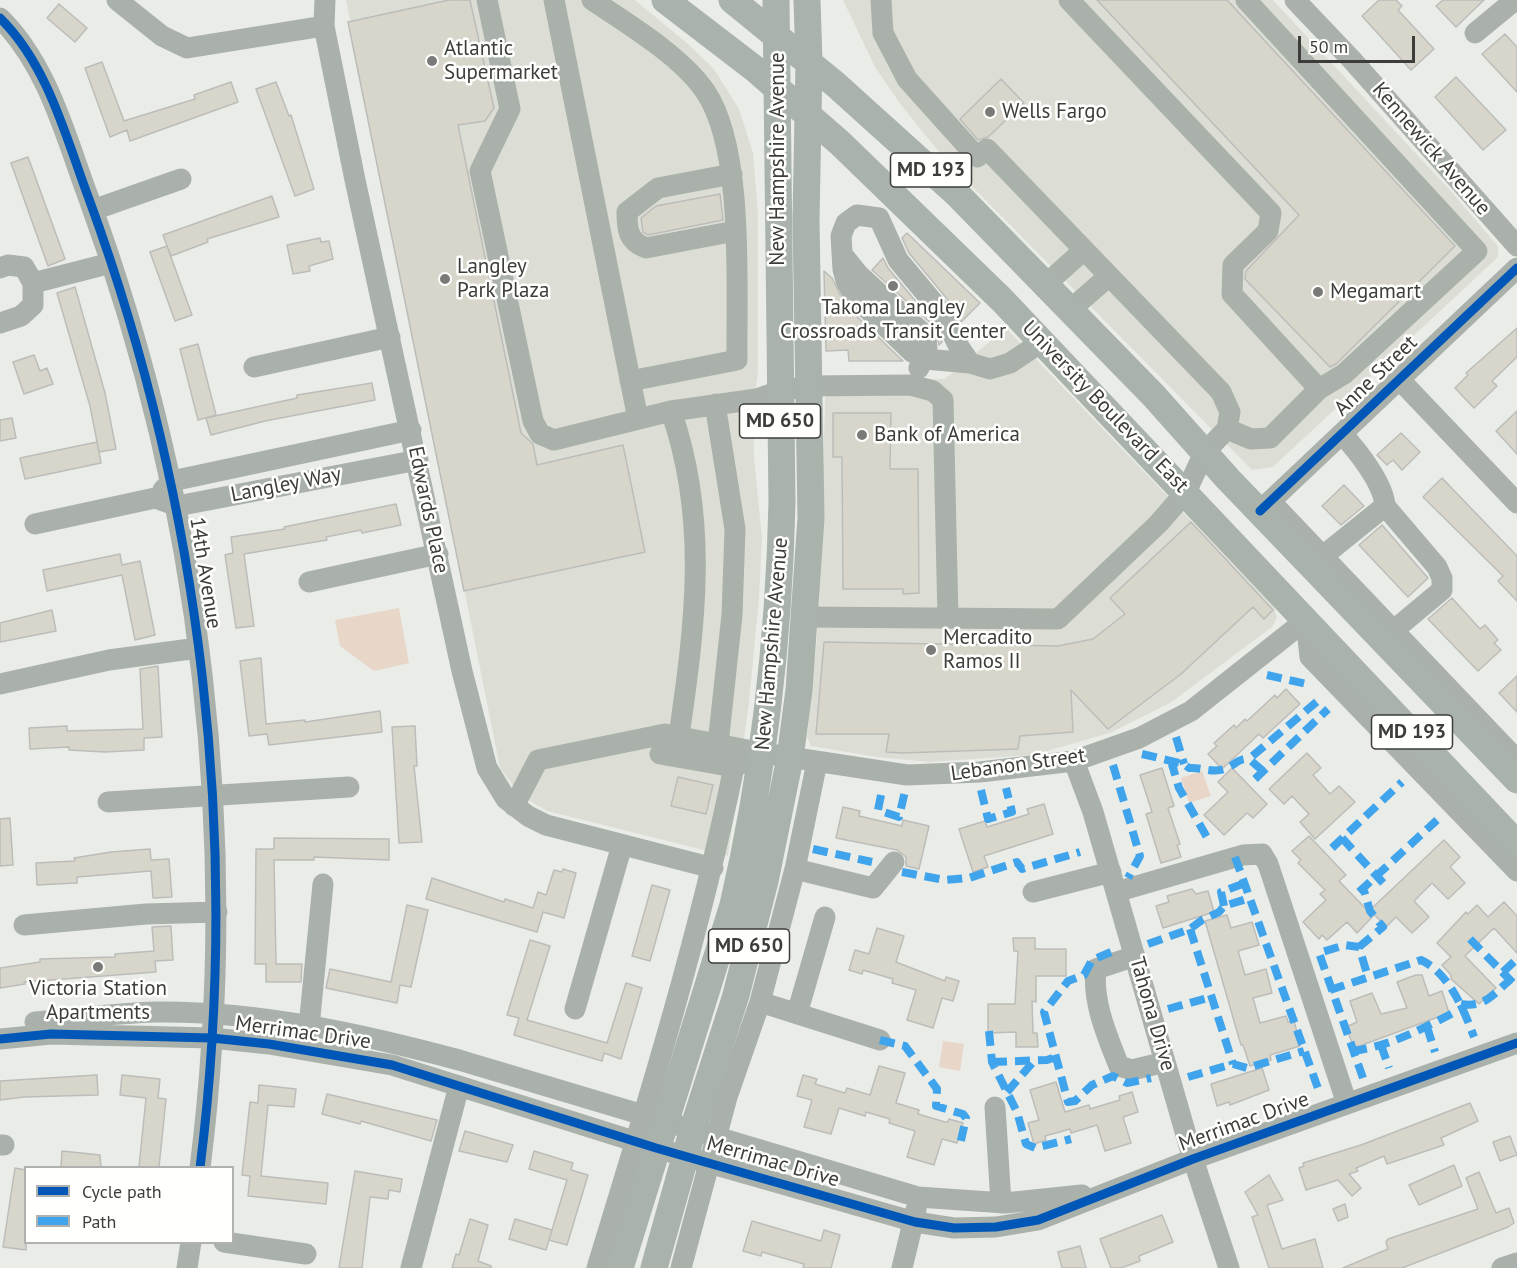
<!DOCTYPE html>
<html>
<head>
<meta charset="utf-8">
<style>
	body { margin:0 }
	#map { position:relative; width:1517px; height:1268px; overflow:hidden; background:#eaece8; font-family:"PT Sans",sans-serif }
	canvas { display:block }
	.legend { position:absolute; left:24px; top:1166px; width:210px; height:78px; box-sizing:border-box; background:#fffffe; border:2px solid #b1b1b0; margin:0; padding:8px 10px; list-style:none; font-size:18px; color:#3d3d3b }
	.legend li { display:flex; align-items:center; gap:12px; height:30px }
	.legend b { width:30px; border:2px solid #b1b1b0 }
	.scale { position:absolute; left:1298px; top:36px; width:117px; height:27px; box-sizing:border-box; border:3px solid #3d3d3b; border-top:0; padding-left:8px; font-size:18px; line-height:21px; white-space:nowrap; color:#3d3d3b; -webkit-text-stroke:4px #fffffe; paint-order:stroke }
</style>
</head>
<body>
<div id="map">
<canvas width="1517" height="1268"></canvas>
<ul class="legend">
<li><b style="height:8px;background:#0057b8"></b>Cycle path</li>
<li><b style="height:8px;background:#3fa4ec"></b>Path</li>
</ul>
<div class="scale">50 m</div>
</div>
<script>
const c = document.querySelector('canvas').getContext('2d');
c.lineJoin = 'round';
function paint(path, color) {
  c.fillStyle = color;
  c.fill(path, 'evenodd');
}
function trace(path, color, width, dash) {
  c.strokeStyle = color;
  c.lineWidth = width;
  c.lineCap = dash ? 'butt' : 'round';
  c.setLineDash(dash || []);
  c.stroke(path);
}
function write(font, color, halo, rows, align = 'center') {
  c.font = font + ' "PT Sans",sans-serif';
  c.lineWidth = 5;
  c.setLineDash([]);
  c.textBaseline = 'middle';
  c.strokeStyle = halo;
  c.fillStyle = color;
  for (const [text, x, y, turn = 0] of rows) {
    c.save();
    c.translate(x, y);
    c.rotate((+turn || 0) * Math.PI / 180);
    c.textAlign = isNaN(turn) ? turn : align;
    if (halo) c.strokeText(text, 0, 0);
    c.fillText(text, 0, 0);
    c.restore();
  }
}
paint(new Path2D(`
	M346 0H635L688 44 714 69 739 109 753 153 758 214V369L753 416 754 456 762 538 759 598 749 702 728 856 547 811 520 795 500 768Z
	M843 0H1273L1449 189 1498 246V257L1273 467 1252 470 944 158 901 105 875 67Z
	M1006 328 1274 607 1277 618 1272 627 1170 703 1110 733 1033 755 929 762 877 757 811 746 807 737 817 638 826 379H945Z`), '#dcded5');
paint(new Path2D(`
	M399 608 409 663 374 671 340 646 335 620Z
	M1202 771 1211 796 1189 803 1181 778Z
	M943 1041 964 1044 960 1071 939 1067Z`), '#e8d6c8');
const building = new Path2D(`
	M449 0H470L494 108 485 121 458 125 521 433 533 444 537 465 623 445 645 552 464 591 348 22Z
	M1097 0H1227L1455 246 1336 364 1330 367 1245 279 1246 271 1299 215Z
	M1379 0H1396L1402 6 1398 10 1434 49 1411 70 1362 16Z
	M1443 0H1484L1456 27 1436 6Z
	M59 4 87 28 75 42 47 18Z
	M1505 34 1517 47V92L1482 54Z
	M102 62 124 121 195 99 194 95 231 82 238 102 130 141 127 130 110 137 85 68Z
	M1456 77 1506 130 1483 150 1435 97Z
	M1001 79 1024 103 988 137 978 140 960 119Z
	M276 82 289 116 291 115 314 189 295 196 256 89Z
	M28 157 65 259 48 266 11 163Z
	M720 194 723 220 648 235 643 232 641 218 656 206Z
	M272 196 279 217 207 239 208 242 171 256 163 235Z
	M907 233 980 303 961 322 953 306 909 253 902 238Z
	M320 238 321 242 329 241 333 259 309 266 310 271 293 274 287 245Z
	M167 246 192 315 175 321 150 252Z
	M883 258 888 268 932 321 942 342 939 345 935 327 872 270Z
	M824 271 832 278 846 306 903 361H849L848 350 826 351Z
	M75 287 105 393 116 449 99 452 90 406 57 293Z
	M1517 328V357L1492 381 1497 386 1474 408 1455 388 1468 375 1466 373Z
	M198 344 216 415 198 420 180 349Z
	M34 355 40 371 47 368 53 384 24 394 13 362Z
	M372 383 375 400 265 421 211 435 206 418 297 398V395Z
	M1517 411V454L1496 431Z
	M833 413H891L890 469H918L919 593 903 594V589H843L842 457H833Z
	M12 418 16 438 0 441V420Z
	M1401 433 1420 452 1402 470 1393 460 1387 465 1377 455Z
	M97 442 101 463 25 479 20 458Z
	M1442 478 1517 556V601L1498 581 1503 576 1423 497Z
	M1344 485 1364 506 1341 525 1322 506Z
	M396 504 401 525 362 533 361 530 326 537 327 540 244 554 254 626 236 628 225 555 233 553 231 537 285 529 284 527Z
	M1191 522 1273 610 1264 619 1253 607 1181 674 1108 729 1071 690 1073 732 1020 736 1018 749 902 753 886 752 889 734H816L824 642 1058 646 1093 639 1125 614 1110 598Z
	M1382 525 1428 578 1408 597 1359 545Z
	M120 554 122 565 140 561 155 635 135 640 122 575 47 591 43 570Z
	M1452 598 1480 629 1485 625 1498 640 1494 643 1501 650 1478 671 1428 619Z
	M52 610 56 631 0 642V623Z
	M261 658 266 724 305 720V722L380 711 382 732 269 745 267 734 249 736 240 661Z
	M158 666 162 737 144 738V750L105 752 69 750V747L30 749 29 728 67 726V731L143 729 140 669Z
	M1517 676V712L1499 693Z
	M1286 689 1300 704 1263 738 1259 734 1222 769 1208 754 1217 746 1214 743 1234 725 1236 728 1245 719 1247 721 1275 695 1277 698Z
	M415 726 417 766H414L422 842 399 843 392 727Z
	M1307 753 1321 768 1313 775 1330 794 1339 786 1355 802 1315 839 1300 822 1309 814 1292 796 1284 804 1269 789Z
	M1162 768 1174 806 1168 808 1180 844 1177 845 1181 857 1161 863 1146 814 1152 812 1140 775Z
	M1232 768 1267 804 1253 818 1247 813 1224 835 1204 815 1228 792 1218 782Z
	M678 777 713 785 706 814 671 806Z
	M1044 804 1053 834 984 856 988 867 973 872 959 829 985 821 987 827 1029 814 1027 809Z
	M843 807 860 811 859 816 902 826 903 820 929 826 919 869 906 866V857L897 850 836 838Z
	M10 818 13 865 0 866V819Z
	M1309 836 1346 875 1339 881 1373 916 1357 933 1347 922 1327 940 1322 935 1319 939 1303 922 1326 900 1320 894 1325 890 1298 863 1301 860 1292 851Z
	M274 838 389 839V860L314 857V860H274L276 964H302L301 982H266V964H255L256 849H274Z
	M1444 840 1460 857 1450 867 1465 883 1448 899 1432 883 1414 901 1429 917 1412 933 1396 917 1386 927 1370 910Z
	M150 849 151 860 169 859 172 897 153 898 151 871 77 877V883L37 885 36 863 75 861 74 858 111 852Z
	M563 869 576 873 564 918 543 912 537 932 426 899 432 878 504 902 505 899 533 908 538 892 546 895 554 870 562 872Z
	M652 885 670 890 650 961 632 956Z
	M1192 889 1196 894 1208 891 1214 912 1163 928 1156 906 1169 902 1167 896Z
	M1504 902 1517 916V953L1494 928 1465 956 1496 988 1479 1004 1451 979V975L1442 965 1451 957 1437 943 1466 912 1468 914 1477 905 1488 917Z
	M407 905 428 910 411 987 400 985 397 1003 326 988 330 969 391 982Z
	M1227 915 1231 928 1252 922 1259 945 1238 951 1245 975 1266 969 1272 993 1253 998 1260 1023 1286 1016 1288 1022 1294 1021 1300 1043V1046L1270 1055 1271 1060 1250 1066 1243 1045H1241L1205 921Z
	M171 926 173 960 155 961 156 972 24 982 25 984 0 988V968L40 962V959L115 957V954L154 951 152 927Z
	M877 928 904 936 896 962 945 981 946 977 959 981 953 1001 942 998 933 1028 907 1020 916 990 892 983 893 979 863 970 862 974 849 970 855 950 869 954Z
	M1013 938H1035V949H1066V976H1036V1002L1032 1001 1033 1033H1037L1038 1047H1016V1032L988 1033V1004H1015L1018 951H1014Z
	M530 940 550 946 527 1020 607 1043 626 983 642 988 621 1059 604 1053 602 1061 514 1035 519 1018 507 1015Z
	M1416 975H1422L1429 996 1442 991 1449 1013 1354 1048 1346 1027 1357 1022 1350 1001 1372 993 1381 1014 1407 1008 1397 982Z
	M879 1066 905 1073 896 1103 919 1110 918 1114 945 1122H948L949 1119 963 1123 957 1143 942 1139 934 1165 907 1157 915 1131 889 1123 890 1119 866 1112 865 1116 839 1108 831 1134 804 1127 812 1100 797 1096 803 1075 817 1079 815 1084 845 1093 847 1088 870 1095Z
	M1262 1068 1269 1090 1230 1105 1229 1102 1217 1106 1211 1084Z
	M97 1075 98 1095 24 1097 0 1100V1081Z
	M122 1075 160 1079 158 1098 166 1099 159 1167H139L146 1098 120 1095Z
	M1056 1082 1065 1112 1089 1105 1090 1109 1120 1100 1119 1096 1132 1092 1138 1112 1123 1117 1131 1143 1105 1151 1097 1125 1071 1133 1070 1129 1045 1136 1046 1140 1034 1144 1028 1123 1039 1120 1030 1090Z
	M259 1085 296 1089 294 1107 268 1105 261 1176 328 1183 326 1204 248 1196 250 1176 242 1175 250 1102 258 1103Z
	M327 1094 437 1120 431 1141 361 1121 360 1124 322 1114Z
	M1470 1103 1478 1121 1441 1138 1444 1145 1387 1164 1384 1156 1356 1168 1358 1171 1349 1174 1361 1188 1352 1196 1338 1180 1306 1190 1299 1168 1304 1166 1303 1163 1361 1145Z
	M465 1131 513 1145 507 1162 459 1151Z
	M1510 1136 1517 1155 1500 1161 1493 1142Z
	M62 1151 100 1155 101 1167H61Z
	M534 1151 573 1163 571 1170 588 1175 567 1245 549 1240 567 1180 529 1169Z
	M1454 1165 1462 1186 1419 1205 1409 1185Z
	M15 1168 26 1170V1250L3 1247Z
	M355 1171 402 1179 400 1192 389 1190 388 1199 370 1197 362 1268H339Z
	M1479 1172 1496 1213 1509 1208 1514 1223 1508 1227 1402 1268H1343L1388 1249 1386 1242 1388 1239 1478 1209 1466 1178Z
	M1269 1175 1283 1200 1267 1205 1282 1249 1315 1239 1323 1268H1269L1252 1217 1258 1215 1245 1192Z
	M1345 1204 1348 1217 1338 1221 1333 1209Z
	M1162 1215 1173 1242 1139 1256 1140 1261 1121 1268H1111L1100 1239Z
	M470 1219 488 1225 478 1261 491 1266V1268H452L456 1254 459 1255Z
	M515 1219 552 1230 546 1250 509 1239Z
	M752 1221 821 1241 824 1230 840 1235 831 1268H803L804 1264 762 1252 761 1256 743 1251Z
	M1080 1246 1086 1268H1062L1058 1252Z`);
paint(building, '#d8d6cb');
trace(building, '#bcbdba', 1.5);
trace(new Path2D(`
	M117 0 162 36 187 48 324 26
	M325 0 324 26 355 180 462 671 487 768 506 799 528 816 546 825 713 868
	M487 0 510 109 480 171 533 421 540 434 554 440 671 411 757 399 780 391 808 386 911 385 933 391 943 400 948 618
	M554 0 638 419
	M592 0C628 24 681 56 705 91 745 149 736 289 737 360L630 381
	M1069 0 1271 213 1268 231 1233 265 1232 294 1319 389 1270 438 1251 439 1227 429
	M1246 0 1477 251 1344 374 1319 389
	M1295 0 1352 60 1517 246
	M0 18C48 65 66 138 89 199 202 507 241 842 200 1168
	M1475 33 1515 0
	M732 174 658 188 627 212C627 230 628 241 646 248L735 231
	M93 210 181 179
	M842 254 859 275 926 336 927 350 919 368
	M0 268 8 265 24 267 33 283V305L21 316 0 323
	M33 283 111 263
	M1046 284 1084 250
	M1070 310 1109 276
	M970 363 959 347 943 314 898 260 879 218 857 215 846 223 841 236 843 269 846 281 855 297 912 352 925 359 970 363 990 369 1010 363 1043 341
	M254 367 390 337
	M1399 379 1517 503
	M715 404 735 529 732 615 718 744
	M671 411C709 520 695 625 679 736
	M1342 434C1357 450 1384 484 1385 506L1437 567 1442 578V590L1394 630
	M163 490 172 481 411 430
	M1271 502 1517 760
	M1260 511 1517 268
	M35 524 155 498 177 506 418 460
	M1323 556 1385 506
	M309 582 438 554
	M806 617 1058 619 1158 524 1186 492 1204 453 1227 429 1230 412 1221 392 987 149 977 157 907 79 883 33 881 0
	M0 684 109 660 198 648
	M660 754 734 767 746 761
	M1074 761 1093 812 1193 1159 1229 1268
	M108 802 349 787
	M514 806 538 760 665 734 763 753 907 775 980 772 1074 761 1139 738 1191 711 1306 620 1310 657 1517 871
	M795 869 873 888 894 862
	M1033 892 1111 872
	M1116 892 1243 855 1262 854 1268 864 1347 1104
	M24 925 146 914 217 912
	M1135 956 1096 969C1092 1001 1107 1036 1119 1066L1132 1070 1165 1062
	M760 1002 880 1040
	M575 1009 622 845
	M797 1014 825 917
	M35 1022C75 1018 117 1013 157 1012 259 1011 362 1034 459 1060L918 1197 1005 1203 1082 1195
	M309 1027 323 884
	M0 1039 51 1034 212 1038 269 1044 392 1065 656 1148 915 1222 954 1228 996 1227 1038 1220 1193 1159 1517 1043
	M995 1107 1001 1203
	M0 1145H4
	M224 1242 306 1254
	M187 1268 191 1242
	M411 1268 459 1086
	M597 1268C648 1102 699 937 734 767
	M681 1268 727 1097 760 1002 795 869 817 762
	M902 1268 916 1210
	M1502 1268 1517 1263`), '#a9b1aa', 21);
trace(new Path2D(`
	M665 0 755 69 840 143 1002 300 1517 844
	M732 0 835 84 958 195 1154 396 1228 479 1517 780
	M620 1268 733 905C764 772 779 639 782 502L776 0
	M654 1268 693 1129 736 995 765 881 790 758 799 690 811 518 806 220 809 63 807 0`), '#a9b2ab', 27);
trace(new Path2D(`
	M1267 675 1307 684
	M1176 737 1184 764
	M1142 754 1184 764 1189 768C1202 767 1214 774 1227 768 1236 764 1239 758 1249 759
	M1171 761 1179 788 1209 841
	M1113 765 1140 856 1128 878
	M1263 771 1249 759 1320 699
	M1255 779 1328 709
	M981 790 988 819 1012 812 1006 788
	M881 795 878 810 899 817 905 791
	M1342 838 1385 885
	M1332 848 1402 782
	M813 849 872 862
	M1235 857 1320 1094
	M902 872 945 880 969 878 1017 862 1022 869 1080 852
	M1359 892 1437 820
	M1224 906 1221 892 1245 883
	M1190 929 1233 1064
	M1470 939 1517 987
	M1148 944 1190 929 1202 920 1219 912 1224 906 1250 898
	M1359 947 1383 927 1370 911 1363 887
	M1111 952 1092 960 1084 975 1068 981 1044 1012 1068 1102 1075 1101 1092 1085 1113 1076 1127 1083 1151 1078
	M1503 972 1517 959
	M1330 990 1421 960C1449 973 1464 1010 1474 1037
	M1461 1004C1485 1008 1493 994 1510 980
	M1168 1009 1211 997
	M1427 1027 1435 1052
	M989 1031 992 1062 1017 1112 1026 1144 1035 1148 1071 1139
	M880 1040 905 1046 937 1089 936 1106 963 1114 966 1118 960 1145
	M1381 1045 1389 1068
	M1352 1051C1393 1046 1427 1026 1463 1008
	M992 1062 1047 1060 1056 1057
	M1188 1077 1233 1064 1247 1068 1304 1051
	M1363 1078 1319 953 1345 945 1359 947 1368 977
	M1007 1092 1034 1061`), '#3fa4ec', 8, [15, 8]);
trace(new Path2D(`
	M0 18C48 65 66 138 89 199 202 507 241 842 200 1168
	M1260 511 1517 268
	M0 1039 51 1034 212 1038 269 1044 392 1065 656 1148 915 1222 954 1228 996 1227 1038 1220 1193 1159 1517 1043`), '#0057b8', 9);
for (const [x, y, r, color] of [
	[432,61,6,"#7a7a78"],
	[990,112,6,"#7a7a78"],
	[445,279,6,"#7a7a78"],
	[893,286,6,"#7a7a78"],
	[1318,292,6,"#7a7a78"],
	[862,435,6,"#7a7a78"],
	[931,650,6,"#7a7a78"],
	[98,967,6,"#7a7a78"]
]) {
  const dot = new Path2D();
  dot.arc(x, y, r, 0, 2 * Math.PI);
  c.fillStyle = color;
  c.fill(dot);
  trace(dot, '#fffffe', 2);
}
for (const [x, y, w] of [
	[931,170,81],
	[780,421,81],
	[1412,732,81],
	[749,946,81]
]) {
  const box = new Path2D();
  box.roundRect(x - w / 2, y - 17, w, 34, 4.5);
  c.fillStyle = '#fffffe';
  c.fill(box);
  trace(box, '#3d3d3b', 1.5);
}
write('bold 20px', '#3d3d3b', null, [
	["MD 193",931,170],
	["MD 650",780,421],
	["MD 193",1412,732],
	["MD 650",749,946]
]);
write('21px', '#3d3d3b', '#fffffe', [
	["Atlantic",444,49],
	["Supermarket",444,73],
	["Wells Fargo",1002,112],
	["Langley",457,267],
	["Park Plaza",457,291],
	["Megamart",1330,292],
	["Takoma Langley",893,308,"center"],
	["Crossroads Transit Center",893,332,"center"],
	["Bank of America",874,435],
	["Mercadito",943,638],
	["Ramos II",943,662],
	["Victoria Station",98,989,"center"],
	["Apartments",98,1013,"center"]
], 'left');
write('21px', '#3d3d3b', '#fffffe', [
	["Kennewick Avenue",1431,149,49],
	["New Hampshire Avenue",778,159,-90],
	["Anne Street",1376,376,-44],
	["University Boulevard East",1105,407,46],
	["Langley Way",286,485,-11],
	["Edwards Place",428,510,78],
	["14th Avenue",205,573,81],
	["New Hampshire Avenue",772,644,-85],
	["Lebanon Street",1018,765,-8],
	["Tahona Drive",1152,1014,74],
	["Merrimac Drive",303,1033,8],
	["Merrimac Drive",1244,1122,-20],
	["Merrimac Drive",773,1162,16]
]);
</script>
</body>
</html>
